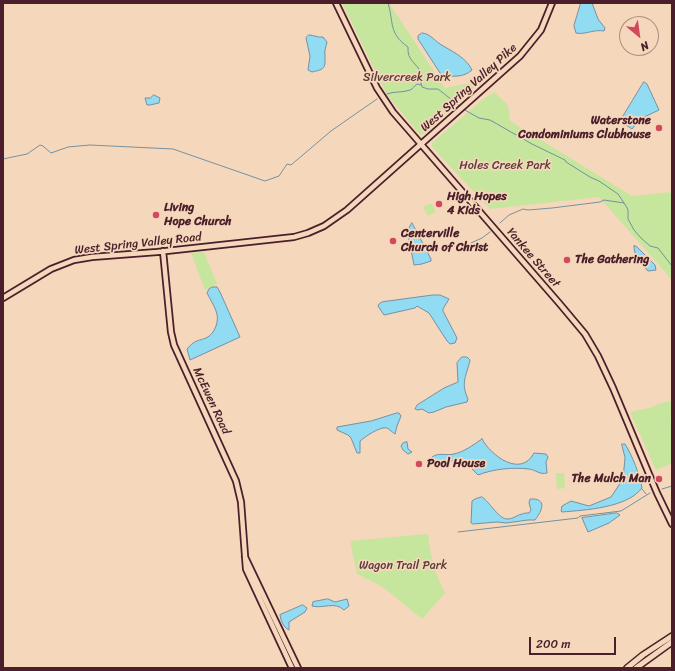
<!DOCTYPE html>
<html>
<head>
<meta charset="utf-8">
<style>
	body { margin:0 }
	#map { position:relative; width:675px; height:671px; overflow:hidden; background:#f5d7bb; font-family:Sriracha,sans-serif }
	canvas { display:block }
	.frame { position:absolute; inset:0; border:4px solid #4a1f2b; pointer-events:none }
	.north { position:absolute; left:619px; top:16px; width:40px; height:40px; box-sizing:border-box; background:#f5d7bb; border:1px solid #b18d81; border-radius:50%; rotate:151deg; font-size:11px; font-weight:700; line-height:16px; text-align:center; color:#4a1f2b }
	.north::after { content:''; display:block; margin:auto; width:14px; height:18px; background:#d1495b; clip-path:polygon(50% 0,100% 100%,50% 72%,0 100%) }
	.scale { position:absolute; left:529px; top:637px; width:87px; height:18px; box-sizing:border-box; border:2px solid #4a1f2b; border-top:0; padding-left:5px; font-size:12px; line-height:14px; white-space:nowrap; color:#4a1f2b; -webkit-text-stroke:3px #f5d7bb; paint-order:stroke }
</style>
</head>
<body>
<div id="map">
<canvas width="675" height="671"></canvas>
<div class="frame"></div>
<div class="north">N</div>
<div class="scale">200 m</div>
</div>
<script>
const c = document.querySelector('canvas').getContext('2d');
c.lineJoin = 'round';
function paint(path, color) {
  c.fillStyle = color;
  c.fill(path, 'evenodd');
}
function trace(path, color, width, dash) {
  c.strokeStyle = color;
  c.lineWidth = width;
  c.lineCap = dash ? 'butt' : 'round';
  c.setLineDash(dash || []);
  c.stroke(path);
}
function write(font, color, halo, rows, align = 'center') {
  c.font = font + ' Sriracha,sans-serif';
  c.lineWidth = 3.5;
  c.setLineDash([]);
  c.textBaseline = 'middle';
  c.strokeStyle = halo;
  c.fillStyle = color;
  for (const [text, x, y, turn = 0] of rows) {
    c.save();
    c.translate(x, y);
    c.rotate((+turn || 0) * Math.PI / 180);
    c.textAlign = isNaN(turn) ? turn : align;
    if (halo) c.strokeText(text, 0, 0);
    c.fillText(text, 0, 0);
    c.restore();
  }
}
paint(new Path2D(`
	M342 3H389L445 88 481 81 424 134 420 135 386 93Z
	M494 92 508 105 510 121 632 196 672 192V281L667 274 599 197 490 209 432 147V143L482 100Z
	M431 203 436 212 428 216 423 207Z
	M204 252 217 284 205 290 191 253Z
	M672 401V421H670L672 427V463L656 470 630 412 649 408 664 402Z
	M556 473H564L565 488 557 489Z
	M428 534C430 557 435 573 445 593L422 619 383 587 357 574 350 541Z`), '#c6e59d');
const water = new Path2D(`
	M581 3H592L598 19 605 28 604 31C594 29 585 35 576 33L574 26Z
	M422 33C429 33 434 40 440 44 451 51 466 57 472 70 463 78 454 76 442 76L418 39V36Z
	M309 35C314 35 318 38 323 37L327 42C326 47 324 51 325 55 325 68 326 69 312 72L308 70 310 56 306 38Z
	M644 82 647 84 659 110 640 119 632 129 623 123 622 118Z
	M154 95 160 98 159 103 150 105H147L145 98H150Z
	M412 223 431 259V261L422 264 414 265 408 235V230Z
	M634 246H636L655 265 656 270 648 271C641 263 634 257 634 246Z
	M213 287H217L220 292 240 337 190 360 187 349C195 340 195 342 206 338 215 334 220 320 216 311 214 305 210 299 207 293L209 289Z
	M433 295H440L449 299 443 309V311L457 338 455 343 450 344 447 341 429 313 417 306 415 308 384 315 378 306 379 304 382 302Z
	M462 357H467L470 360C467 375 460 382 468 399L467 402 446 407 434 412 429 413 422 409 418 410 415 409 417 405 444 388 458 382 457 363Z
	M397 413H399L401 416 397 426 395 434C392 432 389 429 387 428 380 426 365 437 360 441V453H357L351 438 348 435 337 430V427L371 421Z
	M482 439C491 456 521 478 534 453L546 454 548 457 546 462 547 473C540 475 536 470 529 469 513 467 493 469 478 475L466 463 446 460 434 466 432 464V457C439 452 446 456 454 454 464 452 473 445 482 439Z
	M407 442 408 449 412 452 408 454 403 450 401 446 403 443Z
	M622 444H625C633 457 639 473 642 488 627 508 585 510 562 512L561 511 562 506 571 501 589 506 611 497 623 479 625 458Z
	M482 497C490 502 499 520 508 519 513 519 517 515 522 514 524 513 526 513 529 513L531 510 529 503 530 499C548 498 542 511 535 520H528L506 523 497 522 473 524 471 523 472 501 475 499Z
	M617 513 620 515 609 523 588 532 582 518Z
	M328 599 335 602 347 599 349 606 344 610C335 601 323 609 312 606L313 602Z
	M303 605 307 608 305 612 289 622V630C283 627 281 621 280 615Z`);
paint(water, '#91dcf2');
trace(water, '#7590a2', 1);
trace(new Path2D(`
	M388 3C394 22 388 33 408 47 407 61 416 62 422 74L420 79 422 87 428 89H438L461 107
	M387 94C394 91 402 93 410 90 413 89 414 86 417 84L421 85
	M463 109 479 118 490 120 532 144 565 160 566 162 590 177 599 181 618 194 626 206 628 210V219L634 230 641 238 650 246 658 248 672 266
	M3 159 27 154 40 145 43 146 51 153 68 147 90 145 173 149 265 181 279 176 287 164 291 165 331 131 377 99
	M500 223 509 215 523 209 528 210 552 208 600 202 604 200 624 203
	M471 243 482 238 490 232
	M642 489 646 494
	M662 489 672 486
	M458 532 578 518 580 516 621 511 650 493`), '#7590a2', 1);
const tertiary = new Path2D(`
	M336 3 377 88 393 112 559 303 585 334 598 356 613 388 657 493 672 524
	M163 251 171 332 174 345 236 481 241 502 246 569 292 668
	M3 298 51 269 74 260 92 257 157 252 294 237 308 233 324 226 347 210 520 56 541 30 552 3
	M245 557 298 668`);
const secondary = new Path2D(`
	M627 668 643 655 672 636
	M636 668 672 642`);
trace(tertiary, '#4a1f2b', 8);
trace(secondary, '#4a1f2b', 8);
trace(tertiary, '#f5d7bb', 4.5);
trace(secondary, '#f5d7bb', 5);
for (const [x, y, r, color] of [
	[659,128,4,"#d1495b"],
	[439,204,4,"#d1495b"],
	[156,215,4,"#d1495b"],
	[393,241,4,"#d1495b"],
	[567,260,4,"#d1495b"],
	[419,464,4,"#d1495b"],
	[659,479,4,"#d1495b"]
]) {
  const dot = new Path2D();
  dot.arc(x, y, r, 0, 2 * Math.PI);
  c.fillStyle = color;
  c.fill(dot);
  trace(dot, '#f5d7bb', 1.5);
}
write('12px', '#5d3d3c', '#f5d7bb', [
	["Silvercreek Park",407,78],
	["Holes Creek Park",505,166],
	["Wagon Trail Park",403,566]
]);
write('12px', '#4a1f2b', '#f5d7bb', [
	["West Spring Valley Pike",469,88,-42],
	["West Spring Valley Road",138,244,-6],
	["Yankee Street",533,258,49],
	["McEwen Road",211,401,65]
]);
write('bold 12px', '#4a1f2b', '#f5d7bb', [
	["Waterstone",651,121,"right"],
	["Condominiums Clubhouse",651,135,"right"],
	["High Hopes",447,197],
	["4 Kids",447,211],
	["Living",164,208],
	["Hope Church",164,222],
	["Centerville",401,234],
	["Church of Christ",401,248],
	["The Gathering",575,260],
	["Pool House",427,464],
	["The Mulch Man",651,479,"right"]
], 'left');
</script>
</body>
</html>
